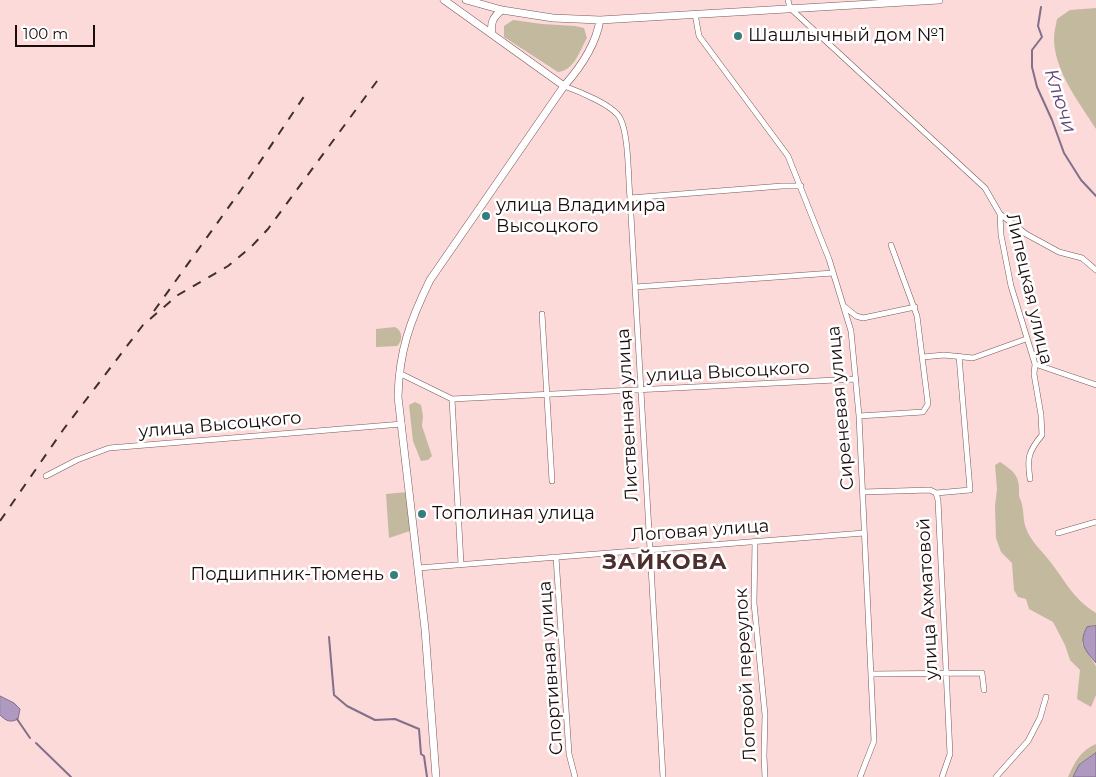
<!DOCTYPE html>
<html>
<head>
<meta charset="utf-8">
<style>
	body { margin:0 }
	#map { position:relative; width:1096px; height:777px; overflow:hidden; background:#fbdad9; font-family:Montserrat,sans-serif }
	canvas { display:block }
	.scale { position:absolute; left:15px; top:25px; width:80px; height:22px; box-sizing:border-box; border:2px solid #1a0c0c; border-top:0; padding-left:6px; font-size:15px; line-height:18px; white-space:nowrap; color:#1a0c0c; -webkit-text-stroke:4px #fff; paint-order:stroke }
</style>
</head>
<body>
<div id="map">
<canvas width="1096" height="777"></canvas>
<div class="scale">100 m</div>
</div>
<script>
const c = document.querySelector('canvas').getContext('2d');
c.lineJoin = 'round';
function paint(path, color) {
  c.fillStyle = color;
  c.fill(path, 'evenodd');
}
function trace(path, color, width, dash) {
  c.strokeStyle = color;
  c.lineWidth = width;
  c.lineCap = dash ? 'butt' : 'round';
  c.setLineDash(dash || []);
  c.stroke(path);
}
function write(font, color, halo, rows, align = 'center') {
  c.font = font + ' Montserrat,sans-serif';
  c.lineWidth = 5;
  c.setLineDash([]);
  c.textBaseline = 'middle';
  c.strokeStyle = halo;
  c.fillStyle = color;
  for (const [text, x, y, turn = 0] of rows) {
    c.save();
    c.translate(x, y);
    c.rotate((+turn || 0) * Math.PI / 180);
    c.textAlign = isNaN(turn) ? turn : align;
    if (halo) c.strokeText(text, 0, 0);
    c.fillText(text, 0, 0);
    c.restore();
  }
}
paint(new Path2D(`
	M1096 8V129C1079 102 1054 71 1054 38 1054 32 1056 25 1057 19L1070 10Z
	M513 20 542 24 575 26 584 28 587 38C580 50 574 71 558 72L504 37V26Z
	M395 327C403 331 403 341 397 346L376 347V329Z
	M415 402 421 405 423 416 422 426 432 456 428 460 421 461 413 441 409 405Z
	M1000 462C1015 472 1020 476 1019 495 1019 498 1022 502 1022 505 1024 513 1023 521 1026 528 1030 540 1041 550 1048 559 1066 581 1071 597 1096 613V626L1087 627 1082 644 1096 666V695L1091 707 1077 699 1080 670 1070 660 1065 645 1053 622 1029 609 1026 599 1018 597 1014 590 1012 563 1001 552 996 538 995 506 997 489 995 465Z
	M407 492 410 531 389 538 386 494Z
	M1096 744V753L1079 765 1073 777H1068C1075 762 1080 751 1096 744Z`), '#c3b99f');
const water = new Path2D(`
	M1096 626V663C1085 650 1078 643 1087 627Z
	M0 696 14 703 20 709 18 719C10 723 6 721 0 715Z
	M1096 753V777H1073L1079 765Z`);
paint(water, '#af99c1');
trace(water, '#826f8b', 1);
trace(new Path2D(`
	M1041 7 1038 26 1042 37 1032 50V67L1037 87 1052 120 1064 153 1081 180 1096 196
	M329 637 334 695 347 706 375 720 395 719 419 729 421 754 424 756 427 777
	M17 719 30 738
	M36 743 71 777`), '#826f8b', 2);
const minor = new Path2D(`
	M788 0 790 8 985 188 1000 214 1001 235 1011 286 1035 364 1034 374 1041 415 1042 435C1028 452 1027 458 1030 479
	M695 14 699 36 788 156 829 259 851 331 859 416 874 741 860 777
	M564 86C578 91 613 105 620 118 629 135 628 177 630 198L663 777
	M630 198 782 186H801
	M1000 214 1026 234 1059 252 1082 258 1096 270
	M635 287 833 273
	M845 307 856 316 863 318 915 307
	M542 314 552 481
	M923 357 944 355 973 358 1026 339
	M1035 364 1096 385
	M399 373 452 399 856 379
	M452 399 461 564
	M859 416 923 412 928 404 917 316 891 245
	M46 476 77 460 109 448 402 424
	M863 492 930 490 936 493 938 500 950 754 942 777
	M936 493 970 490 959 356
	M1058 533 1096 522
	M755 541 754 603 765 715 764 756 765 777
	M556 557 569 754 575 777
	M418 568 864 533
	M871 674 982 673 984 690
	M996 777 1028 741 1040 718 1046 697`);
const secondary = new Path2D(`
	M444 0 564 86
	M466 0 502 10 553 18 600 20 939 0
	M492 34C490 23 493 17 502 10
	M436 777 425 629 398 397C399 351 410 321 430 280L564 86C580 68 596 44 600 20`);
trace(minor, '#7a5858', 6);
trace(secondary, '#7a5858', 8);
trace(minor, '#fff', 5);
trace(secondary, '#fff', 7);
trace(new Path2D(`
	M154 311 241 190 305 95
	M0 521 63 430 143 325 178 295 228 266 251 247 268 229 380 77`), '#402f2f', 2, [9, 9]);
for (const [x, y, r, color] of [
	[738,36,5,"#357e7d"],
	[486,216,5,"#357e7d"],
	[422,514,5,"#357e7d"],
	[394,575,5,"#357e7d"]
]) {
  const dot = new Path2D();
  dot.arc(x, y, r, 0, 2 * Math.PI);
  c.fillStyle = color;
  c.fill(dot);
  trace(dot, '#fff', 2);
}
write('18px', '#1a0c0c', '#fff', [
	["Шашлычный дом №1",748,36],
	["улица Владимира",496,206],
	["Высоцкого",496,227],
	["Тополиная улица",432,514],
	["Подшипник-Тюмень",384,575,"right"]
], 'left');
write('18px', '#1a0c0c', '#fff', [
	["Липецкая улица",1029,289,77],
	["улица Высоцкого",728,372,-3],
	["Сиреневая улица",841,408,-95],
	["Лиственная улица",628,415,-93],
	["улица Высоцкого",220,425,-5],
	["Логовая улица",700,531,-4],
	["улица Ахматовой",928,599,-93],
	["Спортивная улица",551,668,-94],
	["Логовой переулок",746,675,-93]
]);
write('italic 19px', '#64457a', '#fff', [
	["Ключи",1060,101,72]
]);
c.letterSpacing = '1px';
write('bold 22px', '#4e2f2f', '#fff', [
	["ЗАЙКОВА",665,563]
]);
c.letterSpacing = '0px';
</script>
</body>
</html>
